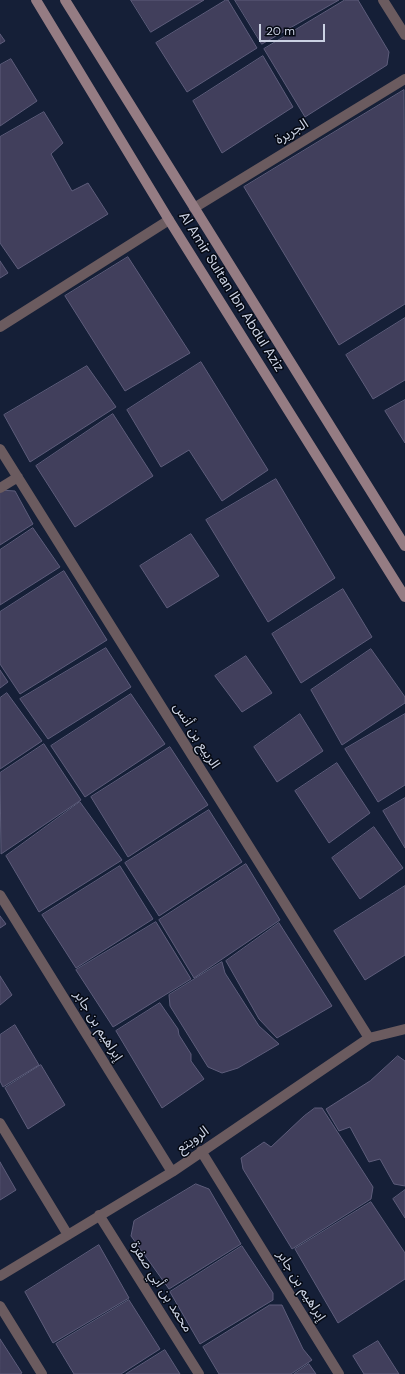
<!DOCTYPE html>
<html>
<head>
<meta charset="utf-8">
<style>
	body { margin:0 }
	#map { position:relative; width:405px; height:1374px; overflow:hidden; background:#151f37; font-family:"DM Sans",sans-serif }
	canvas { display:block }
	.scale { position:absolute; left:259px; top:24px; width:66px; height:18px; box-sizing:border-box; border:2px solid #cbd2e3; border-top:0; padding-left:5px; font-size:12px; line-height:14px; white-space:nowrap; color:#cbd2e3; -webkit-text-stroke:3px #050913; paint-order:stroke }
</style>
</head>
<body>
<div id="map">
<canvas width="405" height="1374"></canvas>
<div class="scale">20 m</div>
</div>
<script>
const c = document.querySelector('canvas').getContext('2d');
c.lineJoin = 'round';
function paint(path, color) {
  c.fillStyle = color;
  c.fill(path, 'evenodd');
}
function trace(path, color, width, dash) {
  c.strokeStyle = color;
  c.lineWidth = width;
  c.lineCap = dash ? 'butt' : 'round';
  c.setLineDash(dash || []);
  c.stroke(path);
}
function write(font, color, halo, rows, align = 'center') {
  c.font = font + ' "DM Sans","Noto Sans Arabic",sans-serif';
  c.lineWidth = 3;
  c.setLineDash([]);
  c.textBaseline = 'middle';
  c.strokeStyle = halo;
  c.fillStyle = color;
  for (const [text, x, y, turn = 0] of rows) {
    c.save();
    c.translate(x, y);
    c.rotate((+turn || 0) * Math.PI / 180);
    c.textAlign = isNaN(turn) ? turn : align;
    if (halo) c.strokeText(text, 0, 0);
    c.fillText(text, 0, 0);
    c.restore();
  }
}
const building = new Path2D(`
	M131 0H204L151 32Z
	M226 0H228L257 48 187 92 156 43Z
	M235 0H339L262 44Z
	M345 0H358L389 52 387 65 305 117 264 49Z
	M0 34 5 41 0 44Z
	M263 56 293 107 222 153 193 101Z
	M11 59 37 101 0 126V65Z
	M404 90 405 304 339 345 244 187Z
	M44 112 63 143 51 154 72 191 88 183 108 214 18 269 0 243V137Z
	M128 257 190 353 125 391 65 296Z
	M0 261 8 273 0 278Z
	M405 318V380L373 399 346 355Z
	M201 362 268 470 222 501 189 450 161 467 127 410Z
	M87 366 116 407 30 462 4 415Z
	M405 400V443L385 411Z
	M113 414 153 476 75 527 36 466Z
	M276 479 335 578 268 622 206 520Z
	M0 490 15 491 33 524 0 545Z
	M33 528 60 567 0 605V550Z
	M191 534 219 576 167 608 140 566Z
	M64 571 107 640 20 694 0 664V612Z
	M343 589 372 637 301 683 272 634Z
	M106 648 131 687 48 739 20 699Z
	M371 649 405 697V703L342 745 311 690Z
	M246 656 272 693 242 712 215 676Z
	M0 670 8 682 0 688Z
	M7 693 42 741 0 769V698Z
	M131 694 165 744 85 797 51 746Z
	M300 714 323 751 277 782 254 747Z
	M405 714V785L378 802 345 749Z
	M44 744 81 800 1 854 0 773Z
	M170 747 208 805 128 857 91 797Z
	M337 763 370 813 329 843 295 791Z
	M405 798V848L383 811Z
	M80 802 122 860 39 912 6 856Z
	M209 810 242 862 159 916 125 863Z
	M374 827 403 868 360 899 332 858Z
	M246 864 280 920 194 978 159 920Z
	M120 866 153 919 76 968 42 915Z
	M405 886V955L365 980 334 931Z
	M0 916 6 924 0 928Z
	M156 922 191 979 113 1027 76 970Z
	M279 923 332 1006 277 1038 259 1019 226 961Z
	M222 962 225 973 259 1026 279 1044 238 1068 222 1073 208 1067 170 1006 169 995Z
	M0 976 12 995 0 1005Z
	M160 1003 178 1029 179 1035 191 1054V1061L204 1079 162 1108 116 1031Z
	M15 1025 39 1065 3 1087 0 1081V1035Z
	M398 1056 405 1061V1186L394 1184 380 1159 369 1162 350 1127 339 1131 326 1109 370 1081Z
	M41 1065 65 1105 28 1129 5 1088Z
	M315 1108H322L373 1187 371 1199 292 1249 243 1169 241 1158 264 1142 271 1147 304 1116Z
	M0 1162 16 1190 0 1200Z
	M196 1184 209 1189 241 1244 169 1289 131 1236 134 1221Z
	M405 1190V1218L393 1199Z
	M371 1202 405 1253V1279L338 1323 295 1249Z
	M99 1245 129 1298 53 1343 25 1292Z
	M242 1246 273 1293V1300L200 1344 170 1292Z
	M129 1300 160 1349 121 1374H74L56 1344Z
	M270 1305H282L303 1349 312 1360 291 1374H219L203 1347Z
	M0 1339 22 1373 20 1374H0Z
	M378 1341 399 1374H364L353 1356Z
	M165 1350 180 1374H126Z
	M309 1364 316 1374H294Z`);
paint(building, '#413f5c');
trace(building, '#5e5d7b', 1);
trace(new Path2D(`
	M383 0 405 35
	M194 208 405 79
	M0 327 169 220
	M0 449 369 1038
	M0 488 18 477
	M0 895 172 1172
	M0 1123 68 1235
	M201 1151 339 1374
	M99 1215 199 1374
	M0 1276 172 1172 369 1038 405 1029
	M0 1306 42 1374`), '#6b5b5f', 10);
trace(new Path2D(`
	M36 0 169 220 405 597
	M65 0 405 546`), '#957c83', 10);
write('14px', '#cbd2e3', '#050913', [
	["الجريرة",292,132,-31],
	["Al Amir Sultan Ibn Abdul Aziz",231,292,58],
	["الربيع بن أنس",196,736,58],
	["إبراهيم بن جابر",98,1026,58],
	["الرويتع",193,1140,-35],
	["إبراهيم بن جابر",301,1286,58],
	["محمد بن أبي صفرة",161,1287,58]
]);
</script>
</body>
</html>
